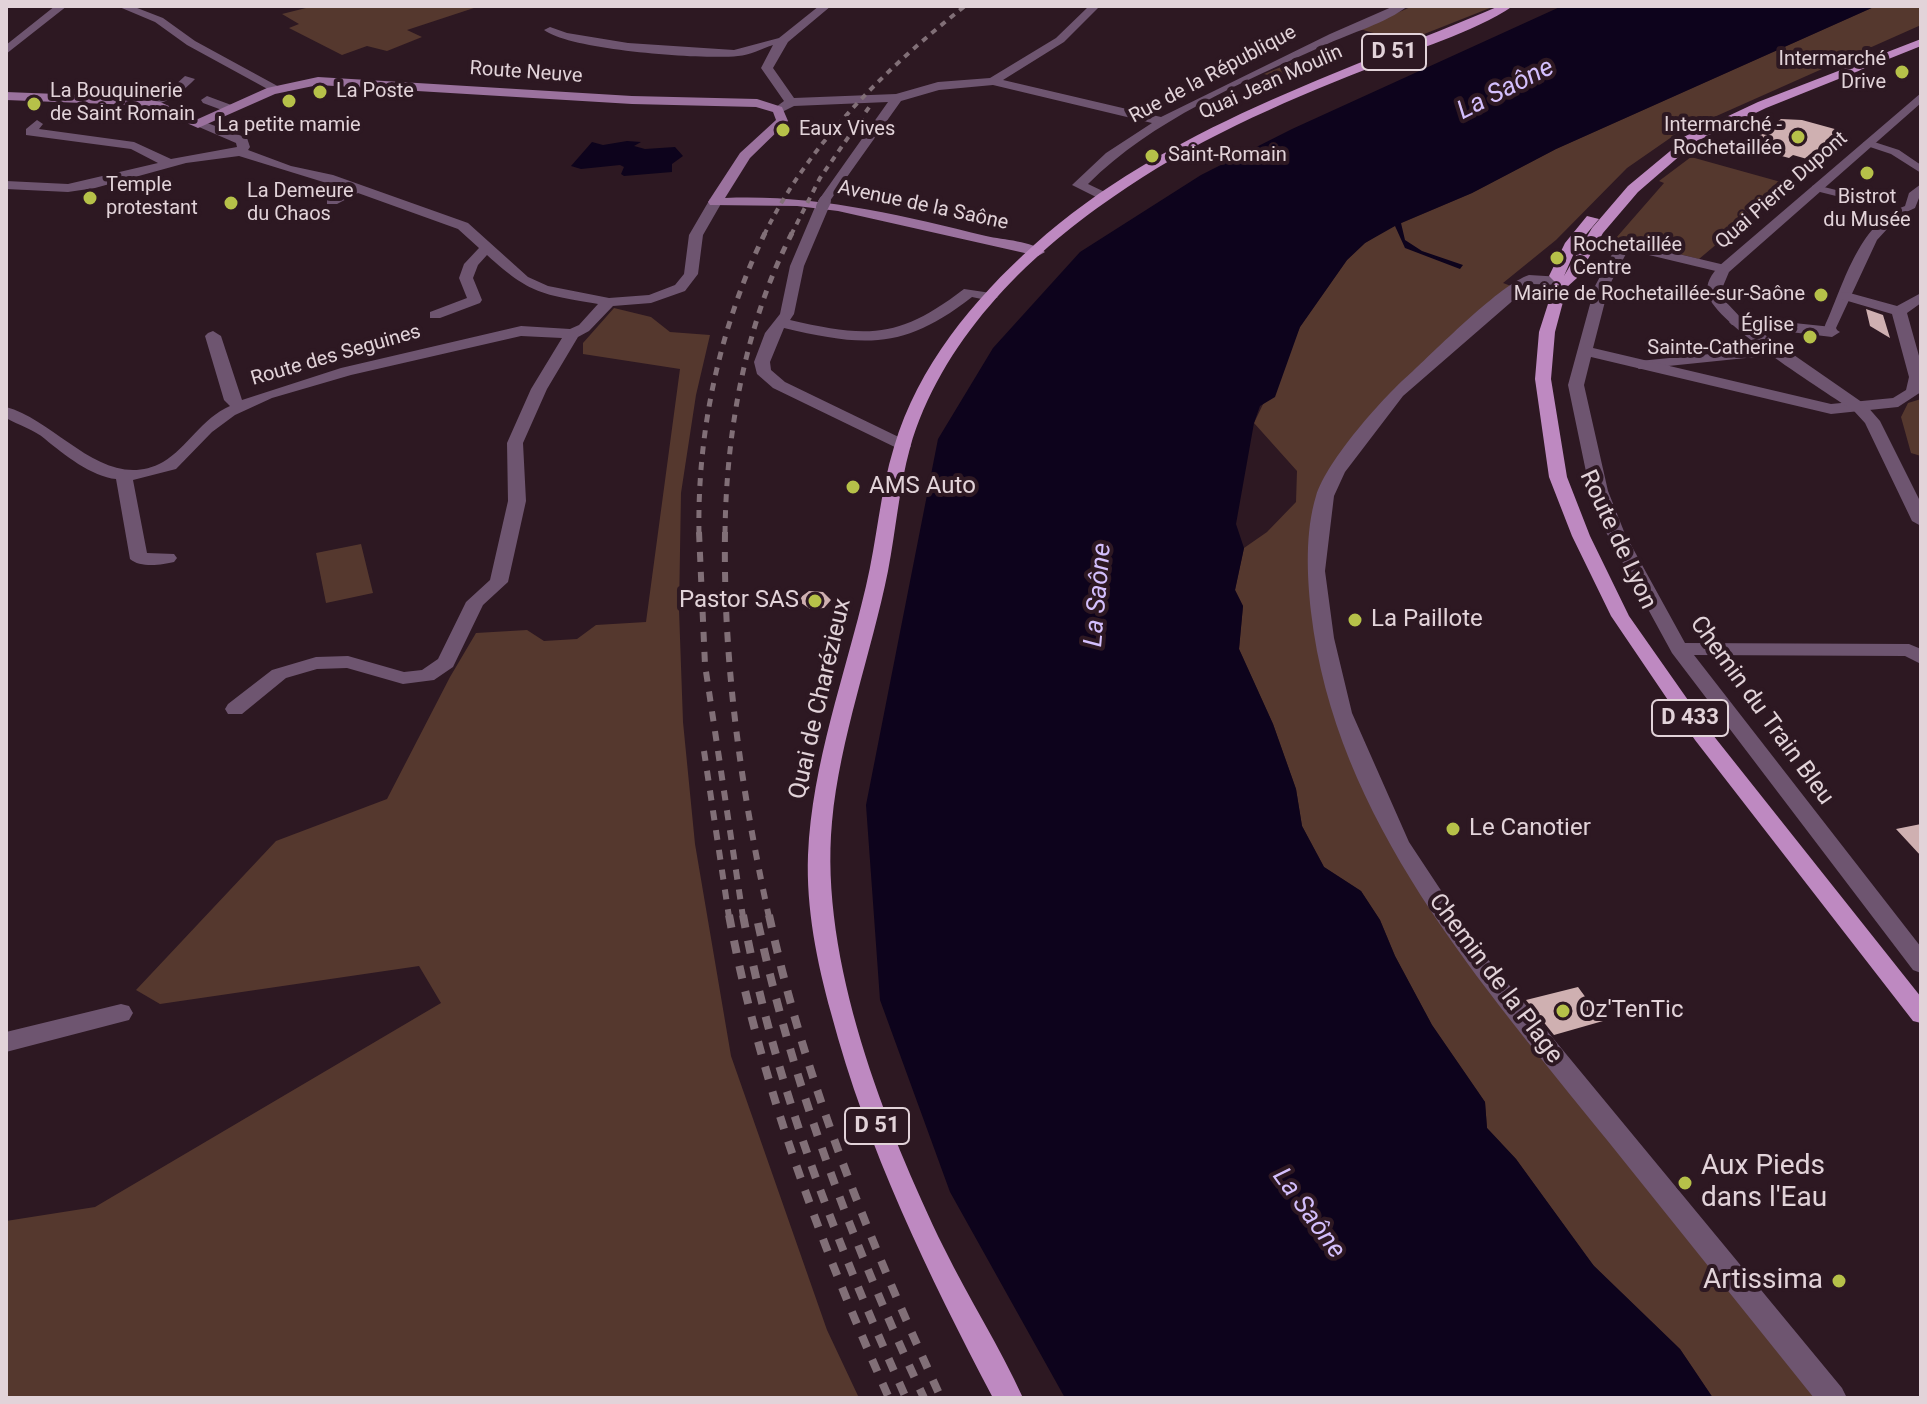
<!DOCTYPE html>
<html>
<head>
<meta charset="utf-8">
<style>
	body { margin:0 }
	#map { position:relative; width:1927px; height:1404px; overflow:hidden; background:#2d1822; font-family:Roboto,sans-serif }
	canvas { display:block }
	.frame { position:absolute; inset:0; border:8px solid #e2d3d9; pointer-events:none }
</style>
</head>
<body>
<div id="map">
<canvas width="1927" height="1404"></canvas>
<div class="frame"></div>
</div>
<script>
const c = document.querySelector('canvas').getContext('2d');
c.lineJoin = 'round';
function paint(path, color) {
  c.fillStyle = color;
  c.fill(path, 'evenodd');
}
function trace(path, color, width, dash) {
  c.strokeStyle = color;
  c.lineWidth = width;
  c.lineCap = dash ? 'butt' : 'round';
  c.setLineDash(dash || []);
  c.stroke(path);
}
function write(font, color, halo, rows, align = 'center') {
  c.font = font + ' Roboto,sans-serif';
  c.lineWidth = 8;
  c.setLineDash([]);
  c.textBaseline = 'middle';
  c.strokeStyle = halo;
  c.fillStyle = color;
  for (const [text, x, y, turn = 0] of rows) {
    c.save();
    c.translate(x, y);
    c.rotate((+turn || 0) * Math.PI / 180);
    c.textAlign = isNaN(turn) ? turn : align;
    if (halo) c.strokeText(text, 0, 0);
    c.fillText(text, 0, 0);
    c.restore();
  }
}
paint(new Path2D(`
	M314 6H480L407 30 422 37 387 51 367 46 342 55 289 28 299 24 282 14Z
	M1413 6H1495L1404 42 1360 29Z
	M1876 6H1921V25L1676 134 1627 168 1556 240 1503 283 1511 286 1401 384 1322 496V646L1394 842 1829 1398H1713L1680 1349 1591 1263 1516 1159 1487 1128 1485 1102 1432 1025 1395 956 1380 920 1361 891 1324 867 1302 826 1296 789 1273 724 1239 649 1243 606 1235 590 1244 548 1267 532 1296 502 1297 471 1254 423 1300 327 1347 260 1365 243 1385 230 1472 193 1556 149Z
	M1298 60 1323 68 1290 81 1264 74Z
	M1691 157 1788 184 1699 259 1616 238 1664 183 1659 181Z
	M614 308 651 317 670 332 710 335 696 395 681 493 679 610 683 722 695 844 731 1056 827 1330 859 1398H6V1221L95 1207 441 1003 419 966 160 1004 136 990 276 841 387 799 450 677 476 633 527 630 544 641 577 639 596 625 646 622 680 369 583 354V343Z
	M1921 399V456L1911 453 1901 417 1908 403Z
	M361 544 373 593 326 603 316 553Z`), '#55382e');
paint(new Path2D(`
	M1562 6H1876L1556 149 1472 193 1401 223 1405 240 1422 251 1463 265 1460 269 1405 248 1395 226 1365 243 1347 260 1300 327 1275 397 1260 406 1254 423 1236 524 1244 548 1235 590 1243 606 1239 649 1273 724 1296 789 1302 826 1324 867 1361 891 1380 920 1395 956 1432 1025 1485 1102 1487 1128 1516 1159 1594 1266 1680 1349 1713 1398H1065L950 1192 880 1000 866 805 938 439 993 348 1080 252 1201 175 1292 129Z
	M627 141 641 142 634 146 645 149 675 147 683 156 672 164V172L624 176 621 174 624 167 620 165 581 169 571 166 592 142 603 145Z`), '#0d031c');
paint(new Path2D(`
	M1781 119 1802 120 1842 131 1807 159 1793 155 1789 158 1745 146Z
	M1866 309 1883 315 1890 338 1870 326Z
	M809 591 823 592 831 600 824 608 810 609 797 600Z
	M1921 824V856L1896 829Z
	M1578 987 1603 1021 1554 1035 1526 1000Z`), '#cfb0b1');
paint(new Path2D(`
	M1868 140 1899 150 1921 165V173L1891 154 1864 145 1863 143Z
	M1921 184V193L1915 208 1900 215 1877 240 1836 328 1838 332 1832 336 1828 335 1824 328C1843 287 1858 223 1905 206L1909 193Z
	M1816 185 1860 196 1861 198 1856 201 1812 190V186Z
	M1781 347 1787 351 1785 354 1639 369 1633 365 1639 361Z`), '#6e5570');
paint(new Path2D(`
	M55 6H67L6 54V45Z
	M117 6H132L163 18 195 41 283 89 273 92 187 45 155 22Z
	M819 6H831L788 42 773 68 794 98 896 94 938 82 990 78 1056 38 1089 6H1100L1064 42 1003 80 1161 117 1330 34 1394 6H1408C1386 23 1351 33 1325 45 1243 82 1152 120 1088 184L1109 194 1111 197 1104 201 1072 185 1106 153 1152 123 993 85 939 90 901 101 827 205 829 207 804 266 794 314 790 320C868 338 899 339 964 289L991 293 998 297 991 301 972 297C904 350 865 347 784 328L770 362 771 370 785 382 909 442 911 446 909 450 903 451 773 388 757 374 754 362 765 333 780 314 790 266 815 207 820 203 818 201 888 102 794 106 778 114 772 110 784 101 761 68 773 45C761 49 750 55 738 56 703 60 570 50 544 30L550 27 567 33 628 43 734 50 779 38Z
	M185 76 195 79C185 90 157 112 143 103L174 86Z
	M207 96 234 106 236 109 230 113 203 103 201 100Z
	M37 120 43 124 39 129 134 142 171 159 237 147 236 143 192 124 202 121 247 138 250 147 248 150 291 166 333 175 468 223 528 277 548 286 609 298 649 295 675 285 684 274 689 235 710 199 722 202 703 235 698 274 685 291 651 303 613 306 589 331 578 337 547 389 523 443 526 501 508 582 483 605 453 667 434 680 403 684 347 668 317 669 286 678 242 714H228L225 709 228 704 272 670 316 657 348 656 404 672 422 670 438 659 466 602 490 580 508 501 507 443 531 389 562 338 521 336 351 375 272 398 235 415 212 432 176 469 133 480 147 553 174 554 177 558 174 562C162 565 140 568 130 559L116 479C92 477 63 454 45 439 35 430 18 425 6 418V407C58 421 105 494 163 462 187 448 202 418 230 406L224 400 205 336 208 333 213 331 221 336 242 400 341 368 521 326 570 329 579 325 598 304C542 294 531 295 487 255L478 265 473 278 482 300 480 303 440 318H430V312L467 298 459 278 464 264 479 248 458 229 358 193 337 204H327V198L346 189 239 156 186 163 95 188 68 192 6 189V181L68 184 158 163 131 149 26 135V129Z
	M1624 241 1729 266 1731 269 1724 273 1628 250 1609 286 1593 348 1831 404 1893 398 1906 390 1909 377 1892 314 1841 299V293L1846 292 1897 306 1921 293V303L1907 313 1921 363V392L1898 407 1831 414 1591 357 1584 385 1608 491 1625 534 1685 643 1909 644 1921 649V664L1905 656 1694 655 1921 947V973L1913 970 1672 653 1607 534 1590 491 1568 385 1595 286 1617 245Z
	M1529 275 1562 277 1569 281 1562 285 1532 284 1403 396 1345 472 1334 496 1325 571 1334 638 1352 713 1409 842 1481 951 1842 1388 1847 1398H1814C1745 1312 1676 1226 1607 1140 1481 983 1335 820 1311 612 1307 575 1305 532 1316 496 1327 460 1384 396 1413 371 1438 348 1501 284 1529 275Z
	M1737 317 1832 327 1840 332 1832 337 1732 325 1729 322Z
	M121 1004 129 1006 133 1013 129 1020 6 1052V1032Z`), '#6e5570');
paint(new Path2D(`
	M1921 93V103L1729 272 1721 291 1726 302 1742 319 1866 405 1880 421 1921 503V526L1912 521 1865 423 1854 411C1826 392 1714 323 1708 294 1705 283 1712 274 1719 266Z`), '#6e5570');
paint(new Path2D(`
	M318 77 632 96 757 99 782 107 788 121 750 158 725 198C814 194 900 215 986 236 1004 240 1032 241 1045 252L1038 256 838 211 797 206 710 205 708 202 740 153 776 120 773 112 756 107 632 104 318 85 275 94 198 128 153 108 134 105 6 100V92L134 97 160 102 198 119 267 88Z`), '#9b729e');
paint(new Path2D(`
	M1499 6H1513C1473 33 1413 50 1367 69 1278 104 1191 142 1113 197 1025 257 940 343 910 448 899 488 896 530 888 571 871 655 840 737 832 822 819 960 885 1126 944 1248 969 1299 1000 1347 1023 1398H993C928 1274 867 1149 831 1013 817 962 806 909 808 855 812 763 845 676 866 586 877 540 880 492 894 447 918 366 973 300 1034 245 1167 126 1339 75 1499 6Z
	M1921 39V46L1766 108 1697 141 1638 192 1603 233 1577 278 1567 287 1555 332 1551 379 1567 477 1590 536 1629 616 1709 730 1921 997V1023L1913 1021 1695 740 1611 616 1572 536 1549 477 1535 379 1539 332 1555 282 1549 276 1565 243 1587 216 1599 219 1578 244 1564 276 1592 228 1628 186 1675 147V141L1758 102Z`), '#be89c1');
trace(new Path2D(`
	M764 235C809 143 885 69 965 6
	M791 235 820 178 872 103`), '#816f77', 4, [6, 6]);
trace(new Path2D(`
	M699 534C697 431 720 326 765 233
	M725 534C726 433 745 324 792 233`), '#816f77', 5, [8, 8]);
trace(new Path2D(`
	M699 532 705 665 743 917
	M725 532C723 663 741 790 769 917
	M704 751 729 917`), '#816f77', 6, [10, 10]);
trace(new Path2D(`
	M729 915C760 1082 820 1243 889 1398
	M743 915C774 1083 836 1242 906 1398
	M769 915C805 1082 870 1242 941 1398
	M758 923C794 1089 853 1244 924 1398`), '#816f77', 8, [13, 13]);
trace(new Path2D(`
	M822 207 825 201`), '#6e5570', 12);
for (const [x, y, r, color] of [
	[1902,72,8,"#b6c149"],
	[320,92,8,"#b6c149"],
	[289,101,8,"#b6c149"],
	[34,104,8,"#b6c149"],
	[783,130,8,"#b6c149"],
	[1798,137,8,"#b6c149"],
	[1152,156,8,"#b6c149"],
	[1867,173,8,"#b6c149"],
	[90,198,8,"#b6c149"],
	[231,203,8,"#b6c149"],
	[1557,258,8,"#b6c149"],
	[1821,295,8,"#b6c149"],
	[1810,337,8,"#b6c149"],
	[853,487,8,"#b6c149"],
	[815,601,8,"#b6c149"],
	[1355,620,8,"#b6c149"],
	[1453,829,8,"#b6c149"],
	[1563,1011,8,"#b6c149"],
	[1685,1183,8,"#b6c149"],
	[1839,1281,8,"#b6c149"]
]) {
  const dot = new Path2D();
  dot.arc(x, y, r, 0, 2 * Math.PI);
  c.fillStyle = color;
  c.fill(dot);
  trace(dot, '#2d1822', 3);
}
write('20px', '#e2d3d9', '#2d1822', [
	["Intermarché",1886,60,"right"],
	["Drive",1886,83,"right"],
	["La Bouquinerie",50,92],
	["de Saint Romain",50,115],
	["La Poste",336,92],
	["La petite mamie",289,126,"center"],
	["Intermarché -",1782,126,"right"],
	["Rochetaillée",1782,149,"right"],
	["Eaux Vives",799,130],
	["Saint-Romain",1168,156],
	["Temple",106,186],
	["protestant",106,209],
	["La Demeure",247,192],
	["du Chaos",247,215],
	["Bistrot",1867,198,"center"],
	["du Musée",1867,221,"center"],
	["Rochetaillée",1573,246],
	["Centre",1573,269],
	["Mairie de Rochetaillée-sur-Saône",1805,295,"right"],
	["Église",1794,326,"right"],
	["Sainte-Catherine",1794,349,"right"]
], 'left');
write('20px', '#e2d3d9', '#2d1822', [
	["Route Neuve",526,73,4],
	["Rue de la République",1213,75,-28],
	["Quai Jean Moulin",1271,83,-24],
	["Quai Pierre Dupont",1782,191,-41],
	["Avenue de la Saône",923,206,12],
	["Route des Seguines",336,356,-16]
]);
for (const [x, y, w] of [
	[1394,52,64],
	[1690,718,76],
	[877,1126,64]
]) {
  const box = new Path2D();
  box.roundRect(x - w / 2, y - 18, w, 36, 6);
  c.fillStyle = '#2d1822';
  c.fill(box);
  trace(box, '#e2d3d9', 2);
}
write('bold 22px', '#e2d3d9', null, [
	["D 51",1394,52],
	["D 433",1690,718],
	["D 51",877,1126]
]);
write('24px', '#e2d3d9', '#2d1822', [
	["AMS Auto",869,487],
	["Pastor SAS",799,601,"right"],
	["La Paillote",1371,620],
	["Le Canotier",1469,829],
	["Oz'TenTic",1579,1011]
], 'left');
write('24px', '#e2d3d9', '#2d1822', [
	["Route de Lyon",1617,540,65],
	["Quai de Charézieux",821,699,-77],
	["Chemin du Train Bleu",1761,711,54],
	["Chemin de la Plage",1495,979,53]
]);
write('italic 26px', '#d4bffd', '#2d1822', [
	["La Saône",1506,90,-27],
	["La Saône",1099,595,-85],
	["La Saône",1308,1214,54]
]);
write('28px', '#e2d3d9', '#2d1822', [
	["Aux Pieds",1701,1167],
	["dans l'Eau",1701,1199],
	["Artissima",1823,1281,"right"]
], 'left');
</script>
</body>
</html>
